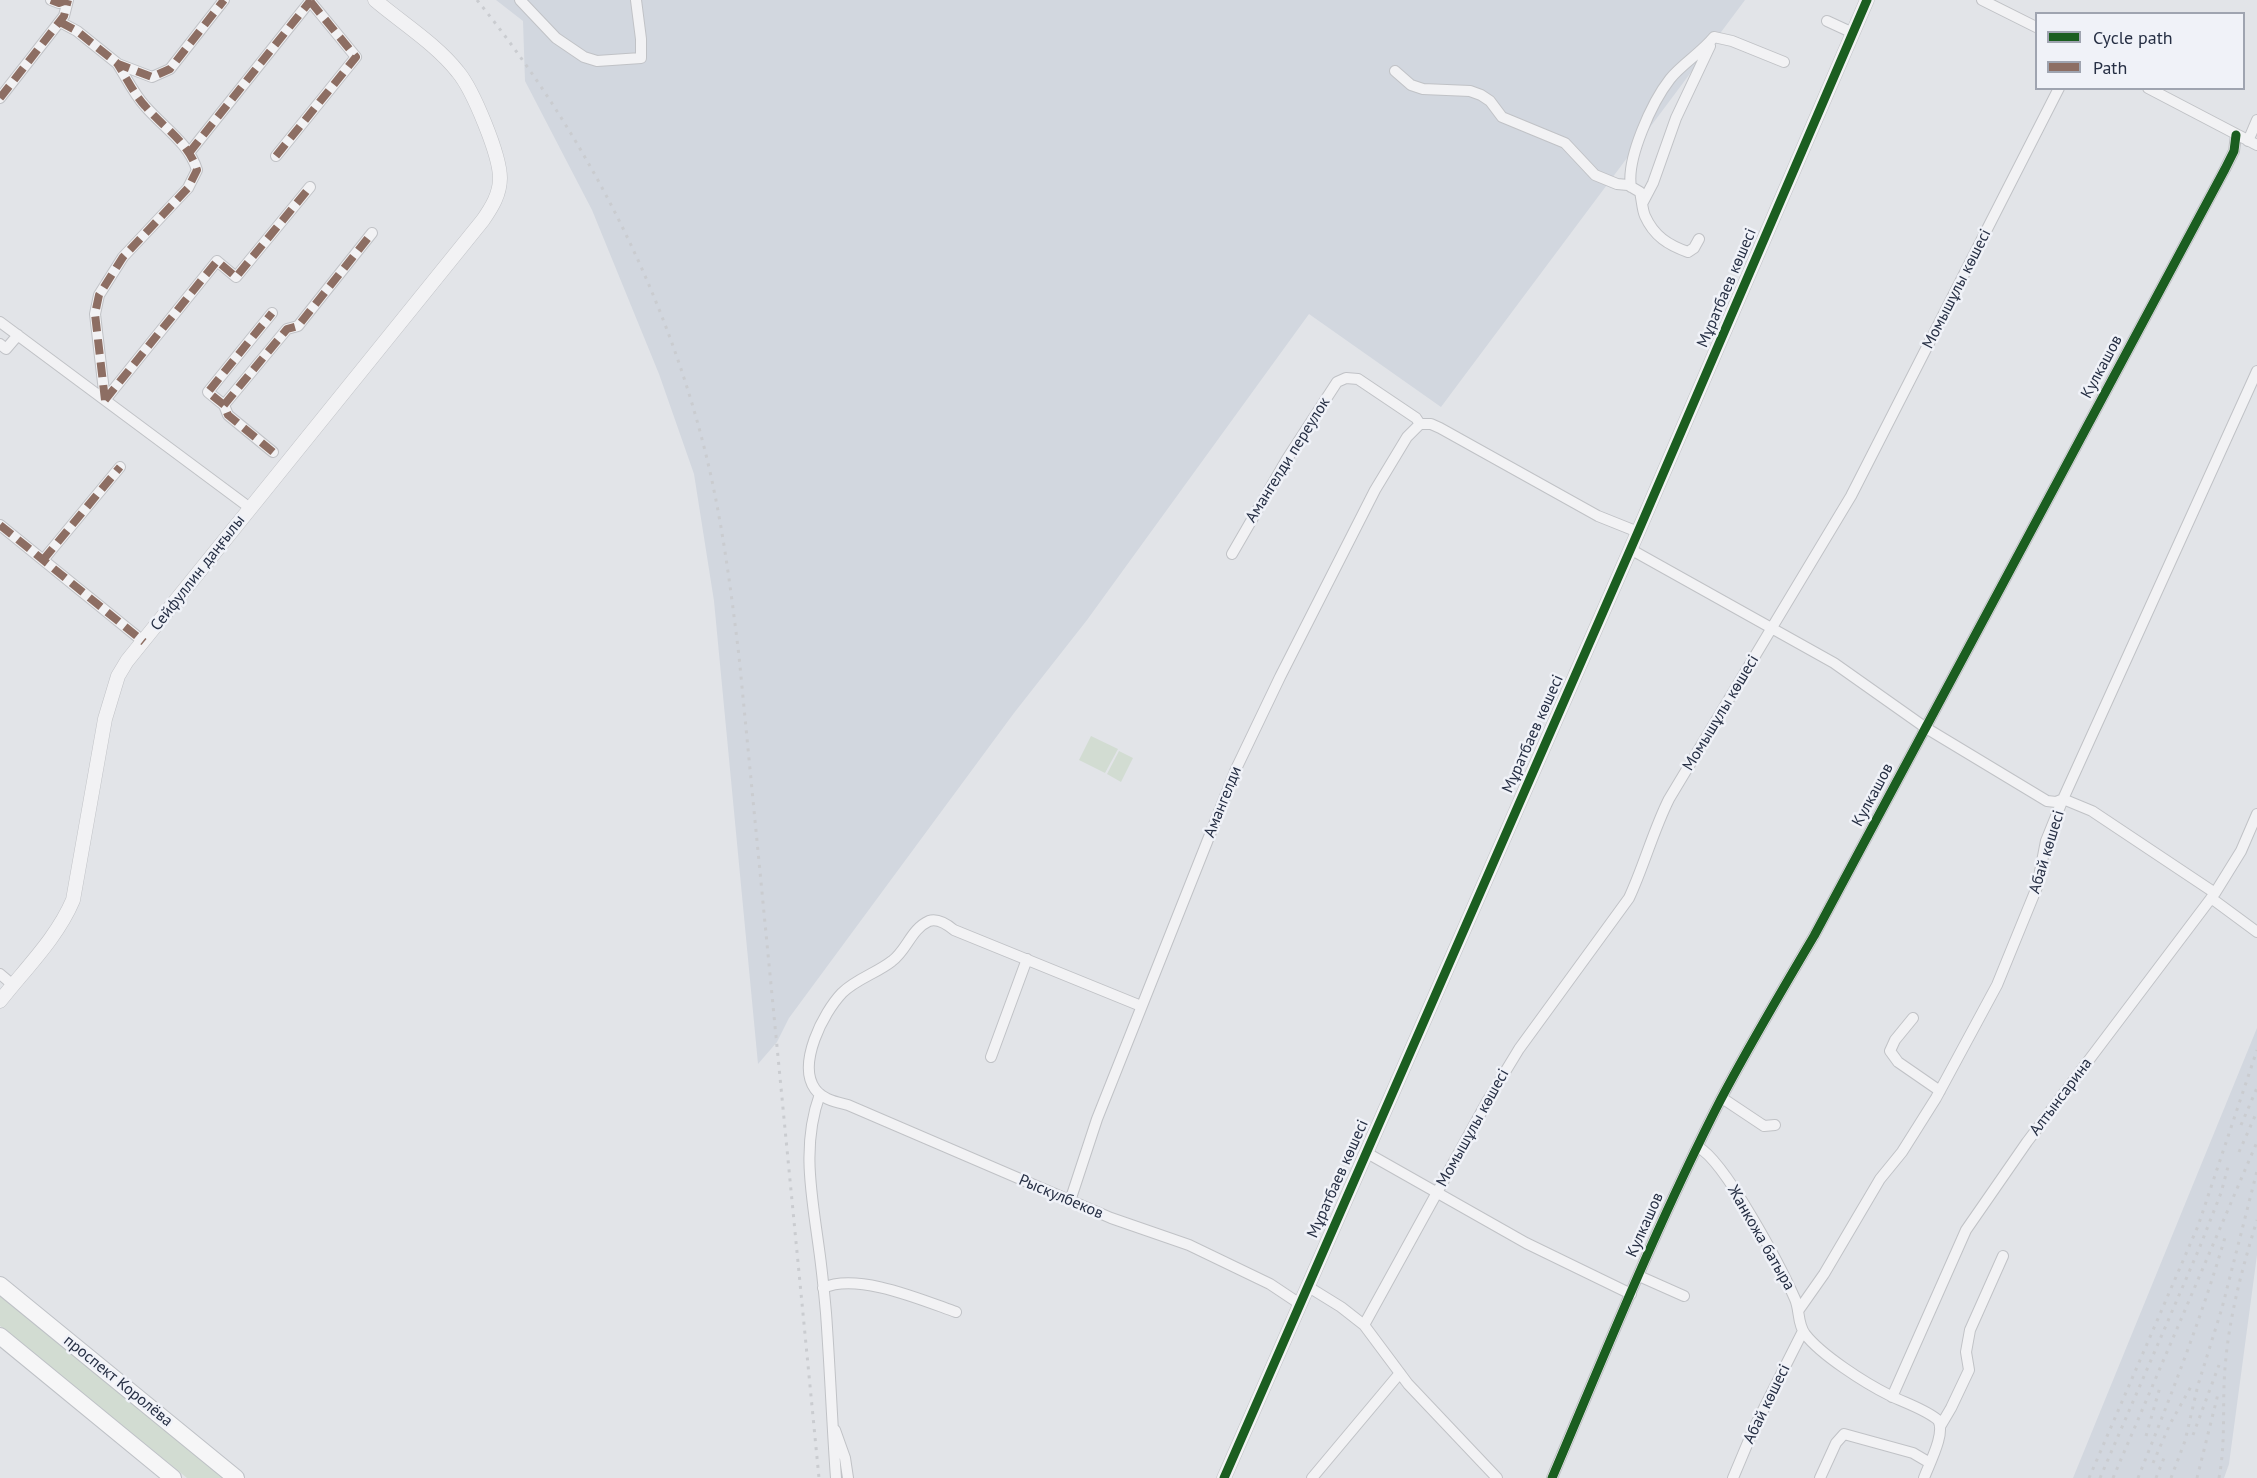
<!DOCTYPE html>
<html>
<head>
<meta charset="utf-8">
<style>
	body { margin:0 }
	#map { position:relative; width:2257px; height:1478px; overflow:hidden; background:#e2e4e8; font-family:"PT Sans",sans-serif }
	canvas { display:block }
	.legend { position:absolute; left:2035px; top:12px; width:210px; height:78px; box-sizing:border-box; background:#f0f2f8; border:2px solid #9fa4b0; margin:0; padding:8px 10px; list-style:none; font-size:18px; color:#262f44 }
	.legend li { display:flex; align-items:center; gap:12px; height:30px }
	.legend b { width:30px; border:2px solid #9fa4b0 }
</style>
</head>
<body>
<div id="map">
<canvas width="2257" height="1478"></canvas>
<ul class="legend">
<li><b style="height:8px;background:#1b5e20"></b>Cycle path</li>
<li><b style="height:8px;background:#8d6e63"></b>Path</li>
</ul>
</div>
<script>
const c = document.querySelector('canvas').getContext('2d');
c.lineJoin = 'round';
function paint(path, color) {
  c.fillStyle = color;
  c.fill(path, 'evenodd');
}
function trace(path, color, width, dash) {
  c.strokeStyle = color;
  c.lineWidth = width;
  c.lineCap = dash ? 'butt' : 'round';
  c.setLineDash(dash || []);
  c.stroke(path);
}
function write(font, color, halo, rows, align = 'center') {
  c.font = font + ' "PT Sans",sans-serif';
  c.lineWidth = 5;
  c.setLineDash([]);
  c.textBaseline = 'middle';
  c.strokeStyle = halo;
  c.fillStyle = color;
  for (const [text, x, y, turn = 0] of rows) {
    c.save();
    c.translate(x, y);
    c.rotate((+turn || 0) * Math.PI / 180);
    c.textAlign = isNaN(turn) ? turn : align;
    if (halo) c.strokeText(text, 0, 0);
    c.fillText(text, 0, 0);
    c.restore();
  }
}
paint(new Path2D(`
	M496 0H1745L1441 407 1309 314 1087 620 1014 713 789 1018 777 1042 758 1064 714 601 694 474 659 374 592 210 525 81 523 21Z
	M2257 1028V1255L2229 1464 2224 1478H2073Z`), '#d2d7df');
paint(new Path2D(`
	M1091 736 1118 749 1105 773 1079 760Z
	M1119 751 1133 758 1121 782 1107 774Z
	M0 1295 223 1478H187L0 1326Z`), '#d2dcd2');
const minor = new Path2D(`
	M51 0 59 3 67 0
	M520 0 556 38 584 57 597 61 641 58V39L636 0
	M1982 0 2036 27
	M1827 21 1853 33
	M60 22 77 31 118 64 152 77 170 69 224 0
	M1395 71 1411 85 1423 89 1470 91 1481 95 1490 101 1502 117 1565 143 1595 175 1617 184 1628 185 1640 192C1642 200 1642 209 1645 216 1654 236 1668 245 1688 252L1694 248 1699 239
	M2148 88 2257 145
	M0 98 64 16 68 0
	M2248 141 2257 120
	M189 153 311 0
	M276 156 356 57 310 1
	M1631 187C1626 159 1652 102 1670 79 1682 64 1701 53 1714 37L1732 41 1784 62
	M1643 202 1653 183 1676 118 1710 46
	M0 322 250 508
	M0 344 6 349 18 335
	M105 400 95 314 99 295 123 257 188 188 197 170C189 143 163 127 145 106 134 94 126 77 117 63
	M105 400 217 261 236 277 310 187
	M224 405 208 392 272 313
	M273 452 228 415 224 405 287 329 298 326 372 233
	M0 525 144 642
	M1630 549 1834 663 1926 728 2047 801 2056 802 2063 799 2092 811 2215 893
	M1232 554 1287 459 1337 382 1346 378 1358 379 1416 418 1420 424H1431L1440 428 1598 516 1638 532
	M43 560 120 467
	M2211 898 2257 932
	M0 974 13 985
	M1141 1006 954 930C948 925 938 918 929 921 911 929 907 950 892 961 877 973 856 979 842 993 823 1013 797 1064 815 1089 823 1100 837 1102 848 1105L1111 1218 1189 1245 1270 1284 1300 1304
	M1913 1018 1895 1040 1890 1051 1898 1062 1940 1091
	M991 1057 1027 959
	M820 1094C801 1146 812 1196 819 1249 822 1270 824 1291 826 1313 830 1368 832 1423 836 1478
	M1722 1098 1764 1126 1775 1125
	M1698 1147C1725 1161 1781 1267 1795 1299 1800 1310 1797 1323 1805 1334 1821 1355 1865 1383 1889 1395 1905 1403 1925 1409 1938 1420 1946 1433 1929 1464 1924 1478
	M1367 1153 1526 1243 1631 1294
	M1070 1201 1097 1119 1236 769 1280 677 1375 490 1407 437 1420 424
	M1639 1276 1684 1296
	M1307 1286 1341 1307 1364 1325 1408 1384 1497 1478
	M823 1288C857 1272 922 1300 956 1312
	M1798 1311 1824 1274 1880 1179 1902 1152 1936 1098 1997 985 2037 887 2046 841 2063 799 2257 371
	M1364 1325 1488 1100 1519 1049 1629 898C1644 866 1653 831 1669 799L1851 496 2059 88
	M1892 1397 1966 1230 2027 1142 2215 893 2241 851 2257 814
	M1941 1425 1951 1408 1969 1370 1966 1352 1970 1330 2003 1256
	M835 1430 845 1458 848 1478
	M1312 1478 1400 1373
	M1552 1478C1606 1351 1658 1222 1721 1099 1750 1044 1782 990 1814 936L2225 169 2234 151 2236 135
	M1733 1478 1754 1428 1803 1331
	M1820 1478 1836 1443 1844 1434 1913 1453 1930 1463`);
const tertiary = new Path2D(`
	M0 1001C25 969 57 938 73 900L105 719 118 676 127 661 483 220C492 207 500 194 500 178 500 155 473 90 458 72 436 44 402 23 375 0
	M1224 1478 1638 532 1867 0`);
const primary = new Path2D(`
	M0 1285 236 1478
	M0 1336 173 1478`);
trace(minor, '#c0c2c6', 12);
trace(tertiary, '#c0c2c6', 15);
trace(primary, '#bec1c6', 18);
trace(minor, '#f2f2f4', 10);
trace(tertiary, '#f2f2f4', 14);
trace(primary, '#f6f6f7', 16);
trace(new Path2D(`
	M477 0C586 135 668 295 708 463 723 527 731 591 739 656L819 1478
	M2241 1125 2257 1088
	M2239 1152 2255 1116
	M2193 1435 2219 1365
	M2146 1436 2160 1387
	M2153 1463 2170 1424 2193 1383
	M2089 1478 2198 1226 2257 1050
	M2100 1478 2199 1249 2221 1193 2229 1163
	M2113 1478 2257 1142
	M2138 1478C2170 1398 2202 1317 2226 1234
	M2156 1478 2166 1453
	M2171 1478 2185 1441 2198 1385 2222 1308 2257 1171
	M2197 1478 2218 1394
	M2219 1478C2226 1441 2222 1405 2225 1368 2229 1317 2242 1269 2257 1220`), '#caccd0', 3, [3, 6]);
trace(new Path2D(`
	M51 0 59 3 67 0
	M60 22 77 31 118 64 152 77 170 69 224 0
	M0 98 64 16 68 0
	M189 153 311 0
	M276 156 356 57 310 1
	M105 400 95 314 99 295 123 257 188 188 197 170C189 143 163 127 145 106 134 94 126 77 117 63
	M105 400 217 261 236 277 310 187
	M224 405 208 392 272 313
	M273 452 228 415 224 405 287 329 298 326 372 233
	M0 525 144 642
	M43 560 120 467`), '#8d6e63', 8, [15, 8]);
trace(new Path2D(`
	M1224 1478 1638 532 1867 0
	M1552 1478C1606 1351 1658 1222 1721 1099 1750 1044 1782 990 1814 936L2225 169 2234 151 2236 135`), '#1b5e20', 9);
write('16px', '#262f44', '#f0f2f8', [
	["Мұратбаев көшесі",1727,288,-67],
	["Момышұлы көшесі",1957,289,-63],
	["Кулкашов",2102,367,-62],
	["Амангелди переулок",1288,460,-58],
	["Сейфуллин даңғылы",198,573,-52],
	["Момышұлы көшесі",1721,713,-59],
	["Мұратбаев көшесі",1533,734,-66],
	["Кулкашов",1873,795,-62],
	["Амангелди",1223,802,-68],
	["Абай көшесі",2047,852,-73],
	["Алтынсарина",2061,1097,-53],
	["Момышұлы көшесі",1473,1128,-61],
	["Мұратбаев көшесі",1338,1179,-66],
	["Рыскулбеков",1061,1197,23],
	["Кулкашов",1645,1225,-66],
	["Жанкожа батыра",1761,1238,60],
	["проспект Королёва",118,1381,39],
	["Абай көшесі",1767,1404,-64]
]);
</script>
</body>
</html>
